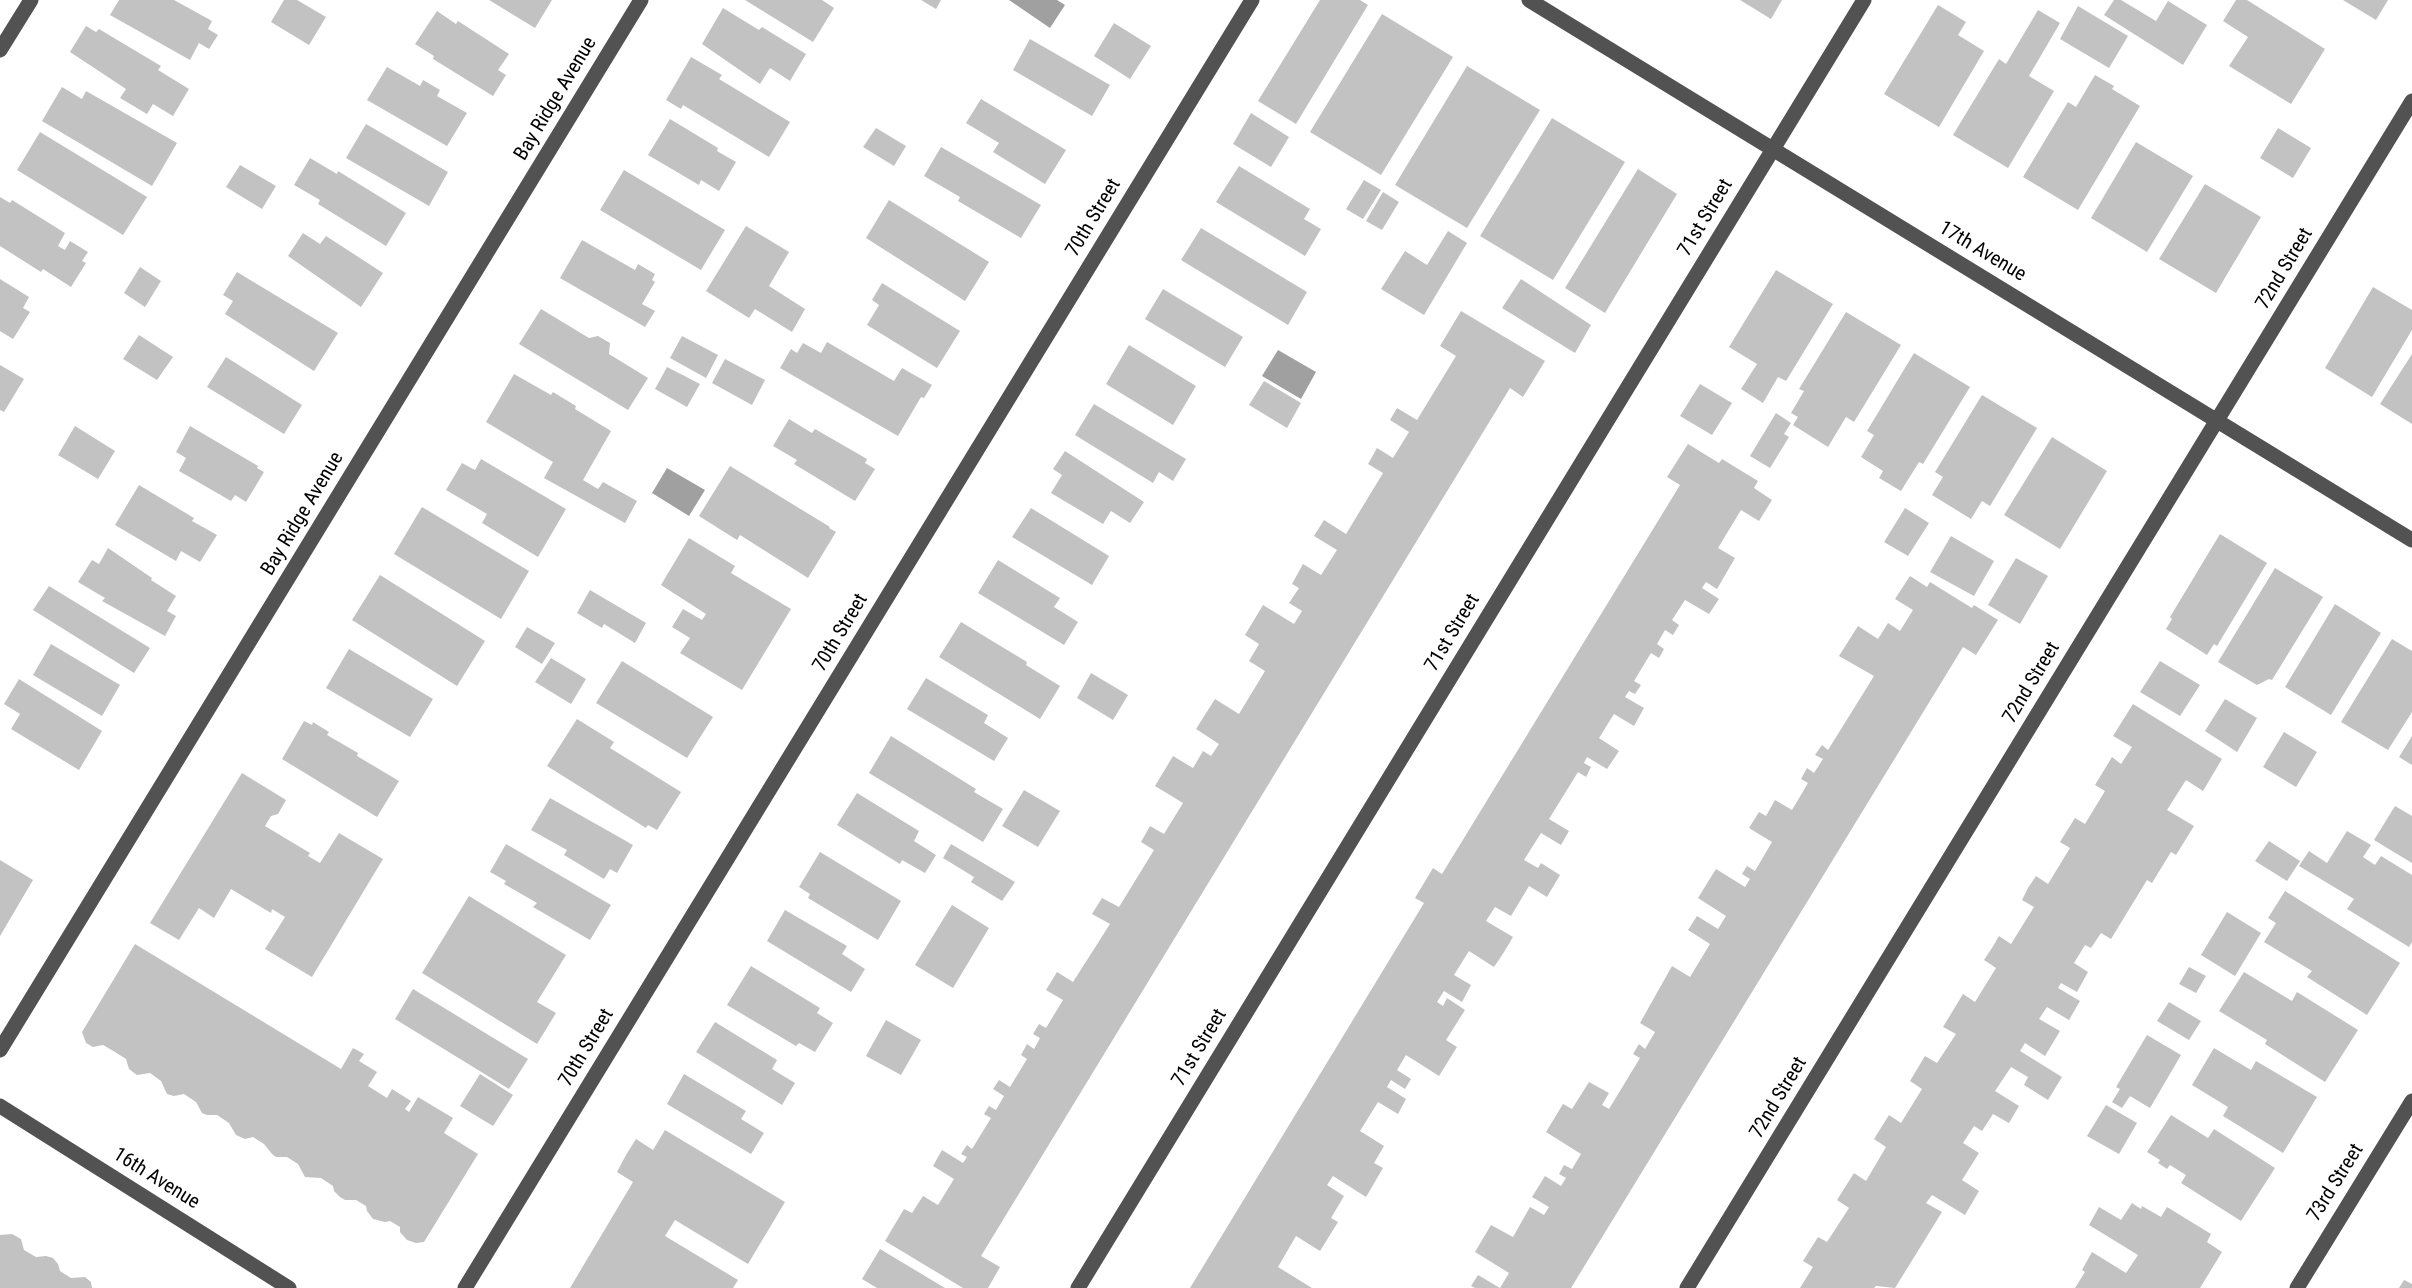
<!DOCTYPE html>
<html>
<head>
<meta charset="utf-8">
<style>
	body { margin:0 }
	canvas { display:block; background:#fff }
</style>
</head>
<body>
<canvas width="2412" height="1288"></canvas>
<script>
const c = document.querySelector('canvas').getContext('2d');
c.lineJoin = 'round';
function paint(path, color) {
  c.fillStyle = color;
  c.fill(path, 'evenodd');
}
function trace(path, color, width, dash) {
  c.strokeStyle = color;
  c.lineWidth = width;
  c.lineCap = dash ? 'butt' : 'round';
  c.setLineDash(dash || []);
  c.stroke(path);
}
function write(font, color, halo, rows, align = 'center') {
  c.font = font + ' "Roboto Condensed",sans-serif';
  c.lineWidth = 4.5;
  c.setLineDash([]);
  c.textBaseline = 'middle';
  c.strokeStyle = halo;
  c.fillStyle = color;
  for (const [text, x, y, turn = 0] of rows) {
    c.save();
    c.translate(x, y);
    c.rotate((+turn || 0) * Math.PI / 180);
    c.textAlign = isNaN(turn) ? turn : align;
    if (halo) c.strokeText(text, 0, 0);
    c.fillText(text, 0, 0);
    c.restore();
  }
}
paint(new Path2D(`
	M1009 0H1057L1065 5 1050 28Z
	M1278 350 1316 372 1301 399 1262 376Z
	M667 468 705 490 689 516 652 493Z`), '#a0a0a0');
paint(new Path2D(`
	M119 0H174L212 21 208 29 218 35 209 49 199 43 190 60 110 15Z
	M284 0H297L326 17 309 45 271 22Z
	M489 0H552L535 28Z
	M745 0H822L834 8 813 42Z
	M921 0H941L936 9Z
	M1320 0H1360L1368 5 1296 124 1258 101Z
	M1740 0H1782L1771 19Z
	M2114 0H2121L2156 21 2168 1 2207 25 2183 65 2104 15Z
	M2236 0H2247L2325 49 2291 104 2229 66 2248 37 2223 21Z
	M2343 0H2388L2376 20Z
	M1938 5 1966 22 1958 35 1984 51 1939 127 1884 94Z
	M2078 6 2128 36 2109 68 2060 39Z
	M723 8 759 30 762 27 806 54 790 81 770 68 760 84 702 44Z
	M2038 10 2060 23 2029 76 2054 91 2008 168 1953 135 1999 59 2006 64Z
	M437 11 456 24 458 21 509 54 498 70 506 75 493 96 433 59 434 56 415 44Z
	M1382 14 1453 57 1381 175 1310 132Z
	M1114 23 1151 46 1130 79 1094 56Z
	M86 26 96 32 99 29 161 66 158 70 189 89 173 116 153 104 147 114 120 98 126 89 70 52Z
	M1030 39 1110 85 1092 116 1013 70Z
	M691 57 722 75 719 79 790 122 769 157 683 105 681 109 666 100Z
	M1467 66 1540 110 1467 228 1395 185Z
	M387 67 420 86 423 80 440 90 437 96 467 113 447 146 367 100Z
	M2095 75 2114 86 2112 89 2140 106 2078 210 2023 177 2068 102 2076 107Z
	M62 87 82 99 86 91 177 143 152 186 42 121Z
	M981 99 1066 150 1045 184 993 152 999 143 966 123Z
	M1251 113 1289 137 1271 167 1233 144Z
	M1552 118 1625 162 1553 280 1480 236Z
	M670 119 718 148 717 151 736 162 719 191 701 180 699 185 648 155Z
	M366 124 448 172 429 206 346 158Z
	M876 128 906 146 894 166 863 147Z
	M2278 128 2311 148 2293 178 2260 158Z
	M40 132 147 197 123 235 17 170Z
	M2136 142 2193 176 2147 252 2091 218Z
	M941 147 1041 205 1021 238 958 201 960 197 924 176Z
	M310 158 337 174 338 171 406 213 386 246 318 204 320 200 294 185Z
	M240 165 276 186 262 209 226 187Z
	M1239 166 1310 209 1304 219 1321 229 1305 256 1216 202Z
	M1638 169 1677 194 1605 313 1565 288Z
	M624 170 725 230 701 270 600 210Z
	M1364 180 1381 190 1363 219 1346 209Z
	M2205 184 2261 217 2216 293 2159 259Z
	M1383 192 1399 202 1382 230 1366 221Z
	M0 197 10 203 12 200 65 233 58 246 65 250 70 241 88 252 82 261 86 263 71 287 43 269 41 272 0 246Z
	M889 200 989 262 965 301 866 238Z
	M746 226 789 252 769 286 805 309 792 332 755 309 749 318 706 291Z
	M1201 228 1307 292 1288 325 1181 260Z
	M1448 231 1467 243 1424 315 1381 289 1405 251 1427 265Z
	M303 233 320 244 326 236 383 273 361 307 288 256Z
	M582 240 635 270 638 264 655 274 652 280 655 282 642 304 655 311 645 327 560 278Z
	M140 267 161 281 145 307 124 293Z
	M1776 270 1833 304 1786 381 1778 377 1763 403 1741 389 1757 364 1729 347Z
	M237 272 338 333 314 371 225 314 233 301 223 295Z
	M0 279 29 297 23 308 30 312 13 339 0 331Z
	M1521 279 1591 325 1575 353 1502 308Z
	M882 283 960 331 937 368 867 325 879 305 872 300Z
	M2373 287 2412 310V330L2372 397 2325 368Z
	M1163 289 1243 337 1225 367 1145 319Z
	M541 309 589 338 598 336 610 343 609 354 648 378 628 410 519 344Z
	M1461 311 1545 361 1523 397 1510 388 981 1256 1000 1267 988 1288H963L885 1241 904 1209 912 1213 923 1196 938 1205 954 1179 933 1166 942 1150 963 1163 967 1157 961 1154 967 1145 972 1149 991 1118 984 1114 989 1106 996 1110 1004 1096 993 1089 999 1080 1010 1087 1027 1059 1021 1055 1027 1044 1034 1049 1040 1038 1033 1034 1039 1024 1046 1028 1063 1000 1046 990 1057 972 1073 982 1110 924 1092 914 1102 898 1119 907 1154 850 1141 842 1150 826 1164 834 1183 803 1155 786 1173 756 1193 768 1203 751 1211 756 1219 744 1196 729 1215 699 1239 714 1265 671 1249 661 1259 644 1245 635 1263 605 1294 624 1302 611 1289 603 1299 588 1292 584 1303 564 1321 575 1337 550 1314 536 1324 520 1346 534 1383 473 1368 464 1377 448 1393 458 1409 432 1390 420 1397 408 1417 420 1456 356 1440 346Z
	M1846 312 1901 345 1854 422 1846 417 1828 447 1793 425 1798 417 1791 413 1804 391 1799 389Z
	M139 335 173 357 157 380 123 359Z
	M682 336 718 355 706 378 670 358Z
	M827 342 894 381 902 368 932 385 924 398 921 397 898 436 780 368 791 349 797 353 803 343 821 353Z
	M1129 345 1196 386 1173 425 1106 384Z
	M1914 353 1970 387 1923 464 1919 462 1901 491 1879 478 1883 471 1861 457 1874 435 1867 431Z
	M2412 354V424L2380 404Z
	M226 357 302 405 284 434 207 387Z
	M725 359 765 380 752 405 712 383Z
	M0 365 24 379 4 412 0 410Z
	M667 367 700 384 687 407 655 389Z
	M514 374 551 395 553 392 576 406 575 409 611 431 583 480 598 489 603 482 637 501 625 523 544 478 553 462 486 422Z
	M1264 381 1301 403 1287 428 1249 405Z
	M1700 384 1732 403 1712 435 1680 416Z
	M1982 395 2037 428 1990 506 1982 501 1971 519 1932 495 1943 477 1935 472Z
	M1094 404 1186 459 1173 481 1159 472 1153 483 1075 435Z
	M1776 413 1791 423 1784 434 1789 437 1770 468 1750 456Z
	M789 419 812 433 815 429 867 459 865 463 875 469 855 501 794 464 797 460 773 446Z
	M75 426 115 451 98 479 58 455Z
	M190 426 258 466 257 468 264 472 246 502 235 495 231 501 179 471 186 458 176 452Z
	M2052 437 2107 471 2060 549 2004 515Z
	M1688 444 1719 463 1722 459 1758 481 1754 488 1772 500 1759 521 1741 510 1718 548 1735 558 1717 589 1706 582 1702 588 1719 599 1709 614 1685 600 1672 620 1679 625 1673 635 1665 630 1657 644 1664 649 1659 658 1651 653 1634 681 1641 685 1635 694 1629 691 1625 697 1644 708 1634 726 1614 714 1599 738 1619 751 1607 769 1587 757 1584 763 1591 767 1586 777 1578 772 1549 819 1569 831 1561 845 1541 833 1524 860 1538 868 1541 863 1560 875 1547 897 1529 886 1511 916 1495 907 1486 921 1513 937 1504 952 1494 967 1469 951 1454 975 1471 985 1462 1002 1444 991 1437 1002 1443 1006 1447 998 1465 1010 1446 1040 1457 1047 1439 1076 1406 1055 1397 1070 1411 1079 1405 1089 1391 1080 1387 1087 1406 1099 1398 1114 1378 1102 1360 1131 1384 1146 1374 1163 1383 1168 1366 1197 1333 1176 1327 1185 1344 1196 1331 1218 1338 1222 1320 1251 1296 1236 1278 1267 1312 1288H1190L1424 903 1415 898 1433 868 1442 874 1680 485 1667 477Z
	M1065 451 1144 502 1130 523 1111 511 1103 524 1051 493 1062 475 1053 469Z
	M481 459 566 509 538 557 482 523 487 514 446 490 462 463 475 470Z
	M730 466 830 527 829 528 836 532 808 578 740 535 737 540 699 516Z
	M139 485 194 518 192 521 217 535 200 562 181 551 176 561 115 525Z
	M422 507 529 571 501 619 394 554Z
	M1031 508 1109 556 1092 585 1012 537Z
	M1905 508 1929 523 1908 556 1884 542Z
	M2220 534 2267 563 2217 646 2214 644 2207 655 2166 629 2172 619 2170 617Z
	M1951 536 1994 561 1974 596 1930 572Z
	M689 538 735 566 731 573 791 609 742 690 680 653 690 638 672 627 683 609 702 620 706 614 661 585Z
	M108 548 152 578 151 580 176 596 167 611 176 616 165 636 102 601 105 598 78 582 92 560 99 564Z
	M2016 558 2048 576 2020 624 1988 605Z
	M998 560 1060 598 1054 607 1078 622 1064 645 978 593Z
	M2275 568 2323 597 2272 680 2269 679 2257 685 2218 662Z
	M380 575 485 641 457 686 352 620Z
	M1910 576 1927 587 1930 582 1972 608 1974 605 1998 620 1976 655 1963 647 1571 1288H1500L1509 1273 1475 1252 1491 1225 1513 1237 1530 1207 1544 1215 1549 1207 1532 1197 1545 1176 1561 1186 1566 1178 1559 1174 1564 1165 1572 1169 1581 1154 1546 1132 1563 1104 1572 1109 1589 1082 1609 1093 1602 1105 1609 1109 1640 1058 1633 1054 1639 1044 1645 1049 1655 1032 1640 1023 1672 966 1690 977 1710 944 1688 930 1697 916 1718 929 1726 916 1698 898 1716 869 1745 887 1750 879 1742 874 1747 866 1755 871 1772 842 1749 828 1759 812 1766 816 1775 800 1792 810 1808 783 1801 779 1807 768 1814 773 1823 759 1815 755 1822 745 1828 750 1874 676 1839 656 1858 626 1878 639 1888 623 1900 631 1913 610 1895 599Z
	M49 586 150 648 134 673 33 610Z
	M590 590 646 623 635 643 604 624 602 628 577 613Z
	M2335 604 2381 633 2331 715 2285 687Z
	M961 622 1027 662 1026 665 1060 686 1040 719 939 657Z
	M527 627 555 643 542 664 515 647Z
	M2392 639 2412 651V712L2388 750 2341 722Z
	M51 644 120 685 102 716 33 675Z
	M349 649 433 699 410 737 326 688Z
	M551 658 586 679 571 704 535 682Z
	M622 661 713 717 687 758 596 703Z
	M2160 661 2200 685 2180 716 2140 692Z
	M1091 673 1128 695 1113 720 1077 698Z
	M926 678 988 715 984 723 1008 738 994 761 907 709Z
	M19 679 102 731 79 770 11 729 20 714 4 704Z
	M2225 699 2257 718 2237 752 2205 731Z
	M2133 704 2222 759 2203 791 2186 780 2167 810 2194 826 2176 855 2171 852 2152 883 2147 880 2111 939 2101 933 2091 948 2085 945 2074 963 2088 972 2077 992 2061 983 2058 988 2080 1001 2069 1020 2047 1007 2039 1019 2060 1031 2045 1056 2025 1043 2020 1051 2062 1077 2048 1100 2024 1085 2028 1077 2011 1067 1995 1091 2019 1106 2009 1123 1993 1114 1982 1131 1974 1126 1963 1143 1979 1153 1962 1180 1979 1191 1965 1215 1932 1195 1926 1203 1942 1212 1895 1288 1876 1286 1874 1288H1800L1813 1267 1803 1261 1818 1237 1827 1242 1849 1208 1837 1200 1854 1173 1866 1181 1886 1147 1874 1139 1889 1115 1901 1123 1922 1089 1910 1081 1925 1056 1937 1063 1956 1034 1943 1027 1963 994 1975 1002 1996 968 1984 960 1992 948 1999 936 2011 944 2034 907 2022 900 2028 888 2036 876 2048 884 2070 848 2060 842 2075 818 2085 824 2105 791 2095 785 2112 757 2121 764 2132 747 2113 736Z
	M577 719 614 742 610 748 681 792 657 830 648 825 646 828 547 766Z
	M304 721 312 725 313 722 329 732 327 735 358 753 357 756 399 781 377 817 282 759Z
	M2284 732 2317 752 2296 787 2263 767Z
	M891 736 976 789 974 792 1003 809 983 842 869 773Z
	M2412 736V765L2399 757Z
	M242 773 286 800 278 814 271 816 265 826 310 853 308 856 320 863 339 833 383 859 312 977 265 949 285 917 272 909 271 913 231 889 214 918 199 908 179 940 150 923Z
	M1024 790 1060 811 1038 847 1002 826Z
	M857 793 919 831 914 841 936 855 925 873 902 860 900 864 837 825Z
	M550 798 633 845 617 873 610 869 604 879 564 855 567 850 531 830Z
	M2395 806 2412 816V863L2374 840Z
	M2347 831 2371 845 2363 857 2375 865 2381 856 2412 875V942L2409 947 2347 909 2354 899 2299 866 2309 851 2327 863Z
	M2269 841 2300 861 2287 881 2255 861Z
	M506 844 611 905 590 940 533 907 537 903 504 884 506 881 490 872Z
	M951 844 1015 882 1002 901 971 882 974 877 943 858Z
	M820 852 901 901 878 940 808 898 810 894 799 887Z
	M0 860 33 880 0 936Z
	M2285 891 2400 963 2367 1015 2307 977 2312 971 2264 942 2276 923 2268 918Z
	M469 896 566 955 537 1002 556 1013 537 1044 422 973Z
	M952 905 989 928 953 988 915 965Z
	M785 910 847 946 842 954 865 969 851 992 767 941Z
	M2227 912 2261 933 2235 976 2201 955Z
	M135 944 341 1069 353 1048 364 1054 359 1061 377 1072 368 1086 387 1098 392 1089 411 1101 405 1109 409 1112 418 1097 453 1118 444 1133 478 1154 424 1242 416 1243 407 1240 400 1232V1227L390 1221 385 1222 373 1219 367 1211 366 1206 356 1200H345L340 1197 334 1191 333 1186 321 1178 305 1177 298 1164 287 1157H276L272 1154 264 1144 253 1137 245 1139 236 1135 229 1123 217 1115H207L202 1113 196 1102 184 1094 174 1096 167 1094 161 1081 150 1073 137 1075 129 1069 126 1059 115 1052 103 1045 93 1047 86 1043 82 1032Z
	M751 966 820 1008 817 1013 833 1023 815 1052 799 1043 796 1046 727 1005Z
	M2189 967 2206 976 2196 993 2179 984Z
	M2244 972 2292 1001 2297 992 2358 1030 2325 1082 2265 1044 2267 1040 2219 1011Z
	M413 989 528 1059 509 1089 395 1019Z
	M2169 1002 2201 1021 2189 1040 2157 1021Z
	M886 1020 921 1040 901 1075 866 1056Z
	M715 1022 777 1060 772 1069 795 1083 782 1105 696 1052Z
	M2147 1035 2181 1055 2150 1108 2130 1096 2122 1108 2112 1102 2120 1089 2116 1087Z
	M2214 1048 2251 1070 2256 1061 2317 1097 2283 1153 2223 1116 2228 1107 2192 1085Z
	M480 1074 513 1095 493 1126 460 1106Z
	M684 1074 746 1111 741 1119 764 1133 751 1154 667 1104Z
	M2106 1105 2137 1123 2119 1154 2087 1136Z
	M2171 1115 2208 1138 2214 1129 2275 1168 2241 1221 2181 1183 2186 1175 2170 1165 2167 1169 2158 1163 2160 1160 2147 1152Z
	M665 1130 785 1202 748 1264 675 1220 665 1236 738 1280 733 1288H570L633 1182 617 1172 626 1155 636 1139 653 1150Z
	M2132 1203 2141 1209 2142 1206 2161 1217 2167 1207 2211 1234 2207 1242 2222 1252 2200 1288H2075L2085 1272 2082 1270 2092 1252 2126 1273 2138 1255 2089 1225 2099 1207 2121 1220Z
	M12 1234 21 1239 24 1250 36 1257 46 1256 53 1258 58 1264 60 1271 71 1278 85 1277 91 1282 92 1288H0V1235Z
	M880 1249 945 1288H877L862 1279Z
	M1478 1275 1500 1288H1475L1471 1286Z
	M2404 1280 2412 1284V1288H2399Z`), '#c2c2c2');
trace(new Path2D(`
	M1529 0 2412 540
	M0 50 31 0
	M0 1050 641 0
	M0 1106 289 1288
	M465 1288 1252 0
	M1078 1288 1864 0
	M1687 1288 2412 101
	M2297 1288 2412 1101`), '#525252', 15);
write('20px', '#000', '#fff', [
	["Bay Ridge Avenue",556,99,-59],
	["70th Street",1094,218,-59],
	["71st Street",1706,218,-59],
	["17th Avenue",1982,252,31],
	["72nd Street",2285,269,-59],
	["Bay Ridge Avenue",303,514,-59],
	["70th Street",841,633,-59],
	["71st Street",1453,633,-59],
	["72nd Street",2032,683,-59],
	["70th Street",587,1048,-59],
	["71st Street",1200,1048,-59],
	["72nd Street",1779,1098,-59],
	["16th Avenue",156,1179,32],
	["73rd Street",2336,1183,-58]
]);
</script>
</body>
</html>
